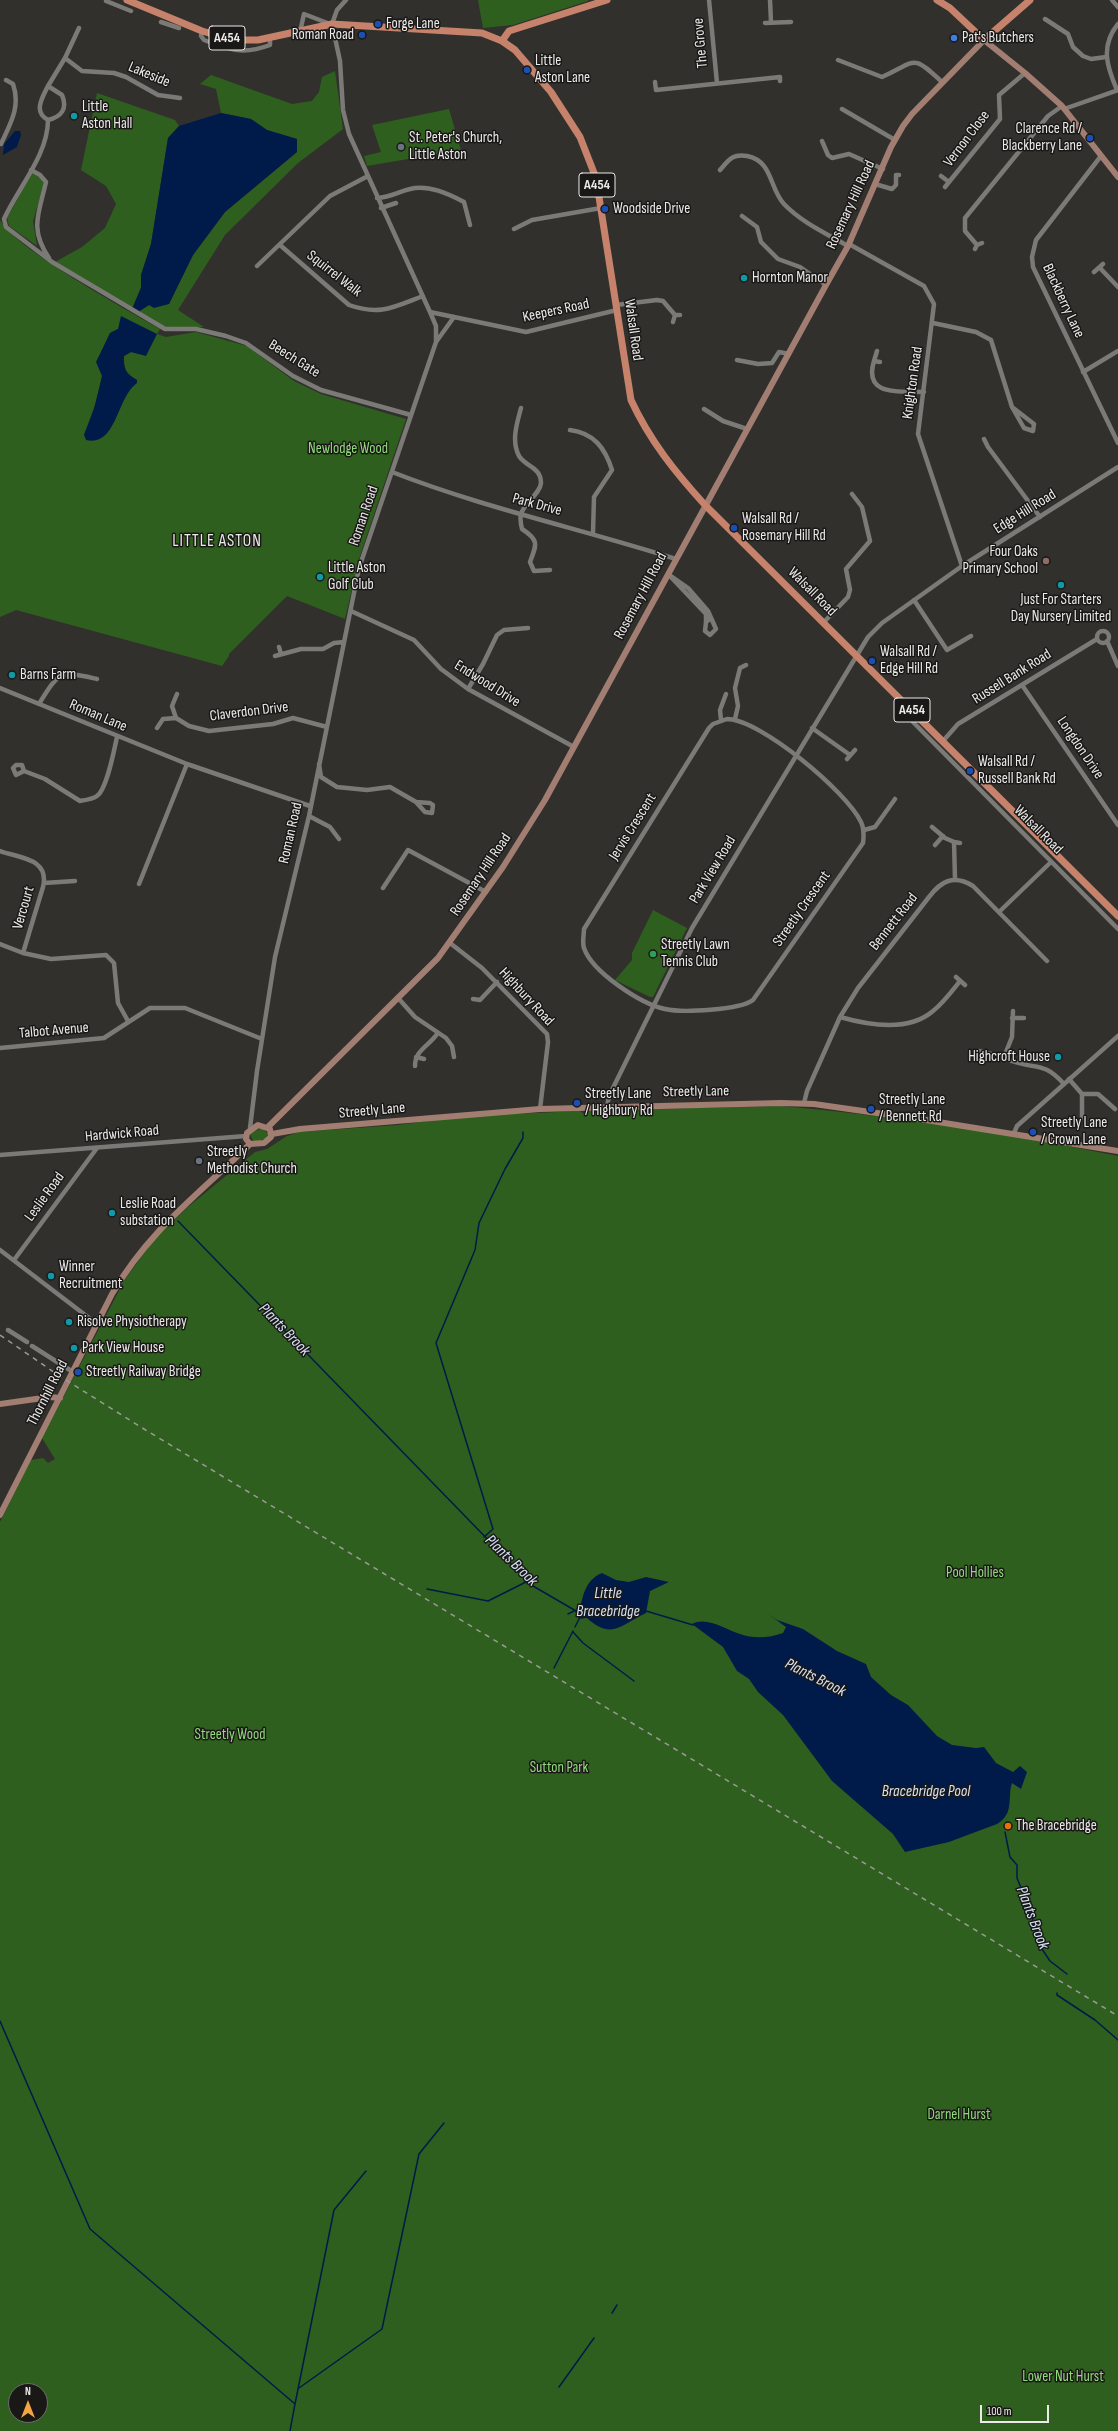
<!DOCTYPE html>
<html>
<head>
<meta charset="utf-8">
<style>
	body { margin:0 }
	#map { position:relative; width:1118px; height:2431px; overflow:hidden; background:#32302d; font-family:"Sofia Sans Condensed",sans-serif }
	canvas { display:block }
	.north { position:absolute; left:8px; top:2383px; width:40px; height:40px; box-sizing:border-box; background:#191817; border:1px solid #6d6c6b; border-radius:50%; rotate:0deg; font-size:11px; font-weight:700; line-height:16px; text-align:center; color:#ebeae8 }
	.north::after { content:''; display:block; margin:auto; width:14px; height:18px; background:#f3a443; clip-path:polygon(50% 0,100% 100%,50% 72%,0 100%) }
	.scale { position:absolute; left:980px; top:2405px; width:69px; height:18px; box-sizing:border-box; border:2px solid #ebeae8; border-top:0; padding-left:5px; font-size:12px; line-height:14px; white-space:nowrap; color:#ebeae8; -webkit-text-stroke:3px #191817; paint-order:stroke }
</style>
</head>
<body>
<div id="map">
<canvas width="1118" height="2431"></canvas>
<div class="north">N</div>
<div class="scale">100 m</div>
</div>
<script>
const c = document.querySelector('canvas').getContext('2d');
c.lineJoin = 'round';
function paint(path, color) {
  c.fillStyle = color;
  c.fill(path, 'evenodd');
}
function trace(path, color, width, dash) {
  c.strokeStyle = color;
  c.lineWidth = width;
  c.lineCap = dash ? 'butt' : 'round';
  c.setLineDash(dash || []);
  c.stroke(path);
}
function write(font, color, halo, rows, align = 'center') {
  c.font = font + ' "Sofia Sans Condensed",sans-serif';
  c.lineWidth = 3;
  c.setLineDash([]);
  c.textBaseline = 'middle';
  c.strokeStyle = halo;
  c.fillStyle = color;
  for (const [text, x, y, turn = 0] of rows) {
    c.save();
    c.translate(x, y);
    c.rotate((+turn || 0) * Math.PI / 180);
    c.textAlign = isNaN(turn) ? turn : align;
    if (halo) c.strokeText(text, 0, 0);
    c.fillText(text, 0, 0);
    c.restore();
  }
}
paint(new Path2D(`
	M478 0H588V1L513 25 483 28Z
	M335 71 343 129 298 163 225 235 178 310 204 327 166 328 138 312 149 305 169 304 193 255 225 212 297 152V139L267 130 251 119 221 113 216 89 200 84 211 75 292 104 312 101 319 92 322 77Z
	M97 93 175 120 179 126 168 138 151 244 141 275V287L132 309 55 262 82 247 105 228 116 204 106 186 81 170Z
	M449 109 461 150 367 166 364 156 381 152 372 125Z
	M32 173 40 178 44 184 33 221 37 246 9 226 7 218Z
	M0 220C14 248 127 310 160 329L157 334 166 337 196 332 247 346 294 381 321 394 406 419 359 559 345 619 287 596 229 654V656L222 666 16 610 0 617ZM118 329 139 353 131 352 124 356C124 369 126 374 137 380L128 389 114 422 84 435C91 416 99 396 102 376 105 361 104 347 110 333Z
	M653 910 687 928 653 997H650L615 980 632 960V953Z
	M781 1106C894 1116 1007 1133 1118 1156V2431H0V1522L31 1460 43 1458 48 1463 55 1459 42 1438 124 1281 152 1242 188 1207 255 1152 267 1149 287 1136 299 1132 398 1125 465 1116 580 1111 584 1114 585 1111 612 1110ZM16 2391H40V2415H16Z
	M261 1128 268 1133 267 1138 257 1142 253 1141 250 1134Z`), '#2f5f1e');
paint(new Path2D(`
	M221 113 251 119 267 130 297 139V152L225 212 193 255 169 304 154 308 149 305 138 312 132 309 141 288V275L151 244 168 138 179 126Z
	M15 131H20L21 135 17 147 3 155 4 144Z
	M121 316 157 334 146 356 131 352 124 356C123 369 126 374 137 380V383C116 398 117 447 86 440L84 435 94 409 102 376 96 362 110 333 118 329Z
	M602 1573 616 1580 629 1582 646 1577 669 1582 650 1591 646 1613C622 1624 612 1641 587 1618L579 1619 575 1611 577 1608H580C584 1592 586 1580 602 1573Z
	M768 1614 777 1620 803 1629 837 1651 866 1664 871 1677 891 1695 908 1705 937 1736 952 1745 976 1748 984 1747 996 1763 1013 1772 1020 1766 1027 1772 1021 1789 1012 1783C1007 1798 1015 1813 997 1824L949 1842 905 1852 893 1834 832 1781 783 1715 758 1692 749 1679 737 1671 723 1647 692 1624C707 1616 726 1630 740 1634 754 1639 769 1638 783 1633L786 1627Z`), '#001b49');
trace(new Path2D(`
	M178 1221 533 1586 576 1611
	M484 1537 493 1529 436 1343 475 1250 479 1223 505 1169 523 1138V1132
	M427 1589 488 1601 528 1581
	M646 1611 693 1625
	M568 1614 574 1611
	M575 1627 579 1619
	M573 1632 583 1643 634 1681
	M554 1668 573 1631
	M1005 1832 1010 1857 1017 1865V1878L1030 1910 1040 1946 1050 1961 1067 1974
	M1057 1993V1995L1095 2020 1118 2040
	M0 2021 90 2229 295 2404 290 2431
	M612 2313 617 2305
	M559 2387 594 2338
	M299 2388 382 2329 419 2154 444 2123
	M295 2404 334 2210 366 2171`), '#001b49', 1.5);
trace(new Path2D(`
	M709 0 717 83
	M770 0 771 22
	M1112 0 1118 7
	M106 1 131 11
	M1045 19 1068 34 1073 47 1083 56 1091 59 1106 57
	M161 22 179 28
	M765 23 791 22
	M332 24 337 10 346 0
	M79 28 65 58 48 86 62 95C68 109 61 117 48 120 48 155 18 188 4 219L6 227 52 262 165 329H196L226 336 246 343 293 376 321 390 411 415
	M202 31 201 36 204 40C230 50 243 55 270 45V38
	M300 32 304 14 330 24
	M65 58 82 71 114 73 126 77 158 95 180 98
	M838 60 882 77C917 61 911 53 942 82
	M655 82 656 90 780 77V81
	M1117 90C1107 67 1100 46 1118 24
	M842 109 895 140
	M1064 109 1118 90
	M48 120C33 112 42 98 48 86
	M822 141 828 155 832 158 849 154 883 169
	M1 144C10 124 21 107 13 84L6 80
	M1101 156 1036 240 1032 257 1033 267 1118 443
	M31 170 40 175 46 182C39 213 29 229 49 258
	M720 170C728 161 732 153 747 156 773 161 769 188 784 204 801 222 827 234 848 246
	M941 176 949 182 945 187
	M949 182 1000 119 999 95 1025 73
	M875 184 892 189 896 185V175H899
	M377 198C392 197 397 192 410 189 428 184 449 194 464 202L470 225
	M381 208 396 203
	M742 216 757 227 761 242 778 259 800 267 826 285
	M514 229 532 220 601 208
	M849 244 924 286 934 304 918 434 962 566
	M280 245 349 305C380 316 394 307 423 296
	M977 245 965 231V218L1048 116 1062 106
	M975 249 977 245 982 243
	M257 266 330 196 368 176
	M1100 268 1118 287
	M1094 272 1103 264
	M616 305 657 300 663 301 675 315H680
	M430 312 526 332 617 310
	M673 322 675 315
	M933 323 976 332 991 340 1012 407 1034 424 1033 431 1024 428 1012 407
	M436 342 454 317
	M877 351 874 361 880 362
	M737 360 758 364 772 363 779 352 789 354
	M874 361C863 397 900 391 924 392
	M1083 372 1118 351
	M521 408C517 423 511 441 519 456 526 467 541 467 541 483 540 494 524 503 521 514 520 518 521 525 522 529 539 540 537 544 530 562L534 571 550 570
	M704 409 723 421 747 429
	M570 430C594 433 605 448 612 470L594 497 593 533
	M984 439 988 447 1040 517
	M392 472C484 508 582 529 676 559
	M914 600 947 650 971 636
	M351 611 414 640 441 669 468 689 574 747
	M706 622V614L668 574 688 588 708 611 716 629 710 635 705 631 706 622 710 619
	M824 622 848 597 850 590 846 569 870 541 862 507 852 494
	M1097 637a6 6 0 1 1 12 0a6 6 0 1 1-12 0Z
	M1107 641 1118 666
	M279 647 281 654
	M275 656 301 649H323L334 643 344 642
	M1022 685 1118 825
	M0 688 187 764 310 806
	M468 689 483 664 497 635 504 630 528 628
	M39 704C60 670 60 671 97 679
	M916 714 912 718 913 722 1118 929
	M176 718 172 706 177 694
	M727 719C760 719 847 792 861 822 864 828 864 835 863 843L753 1000C740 1010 682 1013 665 1009 641 1004 592 972 584 948 582 942 584 935 584 929L709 728 713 724Z
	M735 719 738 706 735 688 740 668 746 665
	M721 720 720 710 726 694
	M157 728 163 719 176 718 189 726 209 731 273 724 293 718 327 727
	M812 728 850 755
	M943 741 958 724 1097 639
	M847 759 855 750
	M319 764 321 777 337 787 367 790 390 787 416 802 430 803 433 805 432 813 425 812 416 802
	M24 771 16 775 13 768 16 765H22L24 771 45 779 80 801C86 800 93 799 97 796 107 789 114 750 117 737
	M309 816 330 827 339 839
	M932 827 945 838 954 842 955 879
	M864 830 875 827 895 799
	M954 842 960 843
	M935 845 943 836
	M0 851C19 858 50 858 43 887L23 953
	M44 883 75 881
	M139 884 187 764
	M383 888 408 850 486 892
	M999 912 1051 862
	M450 943 482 968 547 1034 548 1042 540 1109
	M0 944 23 953 51 959 106 955 114 963 118 1003 128 1021
	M956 977 965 985
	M399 999 415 1017 446 1038 452 1046 454 1057
	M473 999 480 1000 497 982
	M840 1017C868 1025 909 1032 933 1011 943 1003 952 991 960 981
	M1012 1018H1024
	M0 1048 104 1038 150 1008H185L262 1039
	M979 1051C991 1053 1000 1057 1012 1061 1037 1070 1043 1061 1064 1084
	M416 1057 424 1059
	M1004 1057 1012 1037 1013 1011
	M415 1066C415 1050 429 1046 437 1034
	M1069 1079 1082 1094V1118
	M1082 1094H1098L1115 1109
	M804 1103 807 1091 840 1017 858 988 929 897C941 881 954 874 973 886L1047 961
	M607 1107 609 1096 692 928 868 637 882 623 962 566 1118 467
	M250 1128 257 1071 275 957 309 816 359 568 436 342V326L430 312 349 134 343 110 340 61 332 24
	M1014 1133 1017 1126 1118 1036
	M0 1155 246 1136
	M0 1250 97 1324
	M14 1260 97 1148
	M8 1330 27 1342
	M32 1346 73 1372`), '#7c7a77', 4.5);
trace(new Path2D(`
	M258 1125 270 1129 271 1137 264 1143 250 1144 246 1139 247 1133Z
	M268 1127 438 958 503 867 545 800 826 285 848 246 891 147 903 126 912 114 984 40 1025 73 1062 106 1118 177
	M272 1134 300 1129 540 1109 781 1103 814 1104 926 1120 1118 1151
	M0 1404 50 1397 60 1398
	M0 1515 112 1294C150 1229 198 1195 250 1144`), '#a17e71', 6);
trace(new Path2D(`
	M127 0 202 31 233 40H258L332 24 482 33 502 41 515 50 551 92 580 137 596 178 631 400C650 441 675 472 705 505L1118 916
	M937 0 950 8 984 40 1030 0
	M502 41 509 31 607 0`), '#c6826b', 7);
trace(new Path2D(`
	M0 1335 61 1377 144 1429 1118 2016`), '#9b9a97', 1.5, [5, 5]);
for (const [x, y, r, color] of [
	[378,24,4,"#1a4fb4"],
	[362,35,4,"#1a4fb4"],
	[954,38,4,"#3f7fe0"],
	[527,70,4,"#1a4fb4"],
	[74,116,4,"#0f9aa8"],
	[1090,138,4,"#1a4fb4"],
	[401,147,4,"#6b7280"],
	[605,209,4,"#1a4fb4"],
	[744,278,4,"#0f9aa8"],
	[734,528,4,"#1a4fb4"],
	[1046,561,4,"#8d6e63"],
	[320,577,4,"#0f9aa8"],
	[1061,585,4,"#0f9aa8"],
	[872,661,4,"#1a4fb4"],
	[12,675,4,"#0f9aa8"],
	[970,771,4,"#1a4fb4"],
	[653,954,4,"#2e9e5b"],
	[1058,1057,4,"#0f9aa8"],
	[577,1103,4,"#1a4fb4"],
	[871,1109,4,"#1a4fb4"],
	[1033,1132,4,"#1a4fb4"],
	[199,1161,4,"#6b7280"],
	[112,1213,4,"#0f9aa8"],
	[51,1276,4,"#0f9aa8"],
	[69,1322,4,"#0f9aa8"],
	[74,1348,4,"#0f9aa8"],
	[78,1372,4,"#1a4fb4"],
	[1008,1826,4,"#e8710a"]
]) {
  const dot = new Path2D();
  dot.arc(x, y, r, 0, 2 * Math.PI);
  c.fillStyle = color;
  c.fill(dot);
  trace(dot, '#191817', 1.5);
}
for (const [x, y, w] of [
	[227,38,36],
	[597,185,36],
	[912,710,36]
]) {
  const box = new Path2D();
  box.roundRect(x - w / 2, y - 12, w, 24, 3);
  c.fillStyle = '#191817';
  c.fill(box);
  trace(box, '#ebeae8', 1);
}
write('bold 14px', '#ebeae8', null, [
	["A454",227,38],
	["A454",597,185],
	["A454",912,710]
]);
write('15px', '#ebeae8', '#191817', [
	["Forge Lane",386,24],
	["Roman Road",354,35,"right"],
	["Pat's Butchers",962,38],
	["Little",535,61],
	["Aston Lane",535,78],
	["Little",82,107],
	["Aston Hall",82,124],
	["Clarence Rd /",1082,129,"right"],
	["Blackberry Lane",1082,146,"right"],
	["St. Peter's Church,",409,138],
	["Little Aston",409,155],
	["Woodside Drive",613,209],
	["Hornton Manor",752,278],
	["Walsall Rd /",742,519],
	["Rosemary Hill Rd",742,536],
	["Four Oaks",1038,552,"right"],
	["Primary School",1038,569,"right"],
	["Little Aston",328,568],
	["Golf Club",328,585],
	["Just For Starters",1061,600,"center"],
	["Day Nursery Limited",1061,617,"center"],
	["Walsall Rd /",880,652],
	["Edge Hill Rd",880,669],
	["Barns Farm",20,675],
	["Walsall Rd /",978,762],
	["Russell Bank Rd",978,779],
	["Streetly Lawn",661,945],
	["Tennis Club",661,962],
	["Highcroft House",1050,1057,"right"],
	["Streetly Lane",585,1094],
	["/ Highbury Rd",585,1111],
	["Streetly Lane",879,1100],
	["/ Bennett Rd",879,1117],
	["Streetly Lane",1041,1123],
	["/ Crown Lane",1041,1140],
	["Streetly",207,1152],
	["Methodist Church",207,1169],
	["Leslie Road",120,1204],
	["substation",120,1221],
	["Winner",59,1267],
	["Recruitment",59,1284],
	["Risolve Physiotherapy",77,1322],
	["Park View House",82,1348],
	["Streetly Railway Bridge",86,1372],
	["The Bracebridge",1016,1826]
], 'left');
write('15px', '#ebeae8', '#191817', [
	["The Grove",701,43,-95],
	["Lakeside",149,75,23],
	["Vernon Close",967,139,-53],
	["Rosemary Hill Road",851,205,-65],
	["Squirrel Walk",334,274,38],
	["Blackberry Lane",1063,301,65],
	["Keepers Road",556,311,-12],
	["Walsall Road",633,330,82],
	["Beech Gate",294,359,32],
	["Knighton Road",913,383,-82],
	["Park Drive",537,505,15],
	["Edge Hill Road",1025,512,-32],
	["Roman Road",364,516,-71],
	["Walsall Road",812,592,45],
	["Rosemary Hill Road",641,596,-62],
	["Russell Bank Road",1012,677,-32],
	["Endwood Drive",487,684,32],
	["Claverdon Drive",249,712,-7],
	["Roman Lane",98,716,23],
	["Longdon Drive",1080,748,56],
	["Jervis Crescent",633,827,-58],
	["Walsall Road",1038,830,45],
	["Roman Road",291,833,-77],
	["Park View Road",713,870,-59],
	["Rosemary Hill Road",481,875,-56],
	["Vercourt",24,908,-74],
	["Streetly Crescent",802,909,-55],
	["Bennett Road",894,922,-52],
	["Highbury Road",526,997,47],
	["Talbot Avenue",54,1031,-5],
	["Streetly Lane",696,1092,-1],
	["Streetly Lane",372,1111,-5],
	["Hardwick Road",122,1134,-5],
	["Leslie Road",45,1197,-54],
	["Thornhill Road",48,1393,-63]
]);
write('15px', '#91da7b', '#191817', [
	["Newlodge Wood",348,449],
	["Pool Hollies",975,1573],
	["Streetly Wood",230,1735],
	["Sutton Park",559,1768],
	["Darnel Hurst",959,2115],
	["Lower Nut Hurst",1063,2377]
]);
write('italic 16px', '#d6e3f6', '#191817', [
	["Plants Brook",284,1330,46],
	["Plants Brook",511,1561,44],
	["Little",608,1594],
	["Bracebridge",608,1612],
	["Plants Brook",815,1678,27],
	["Bracebridge Pool",926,1792],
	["Plants Brook",1032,1918,69]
]);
c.letterSpacing = '1px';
write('17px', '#ebeae8', '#191817', [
	["LITTLE ASTON",217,542]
]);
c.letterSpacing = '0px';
</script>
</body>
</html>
